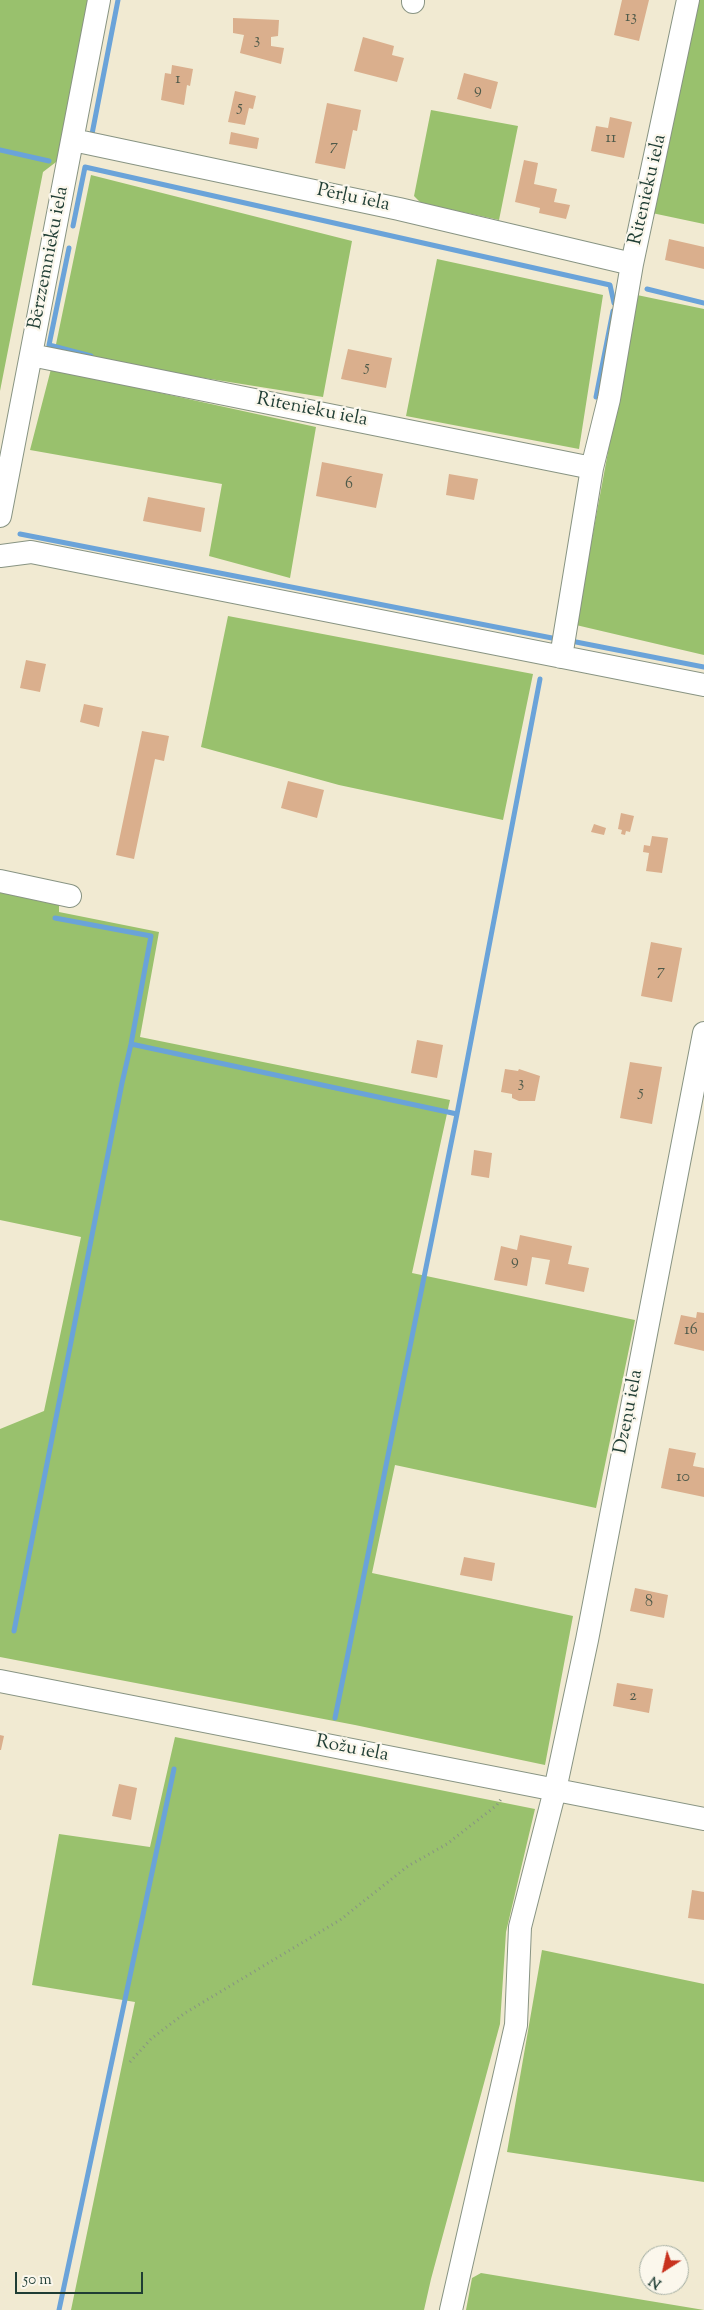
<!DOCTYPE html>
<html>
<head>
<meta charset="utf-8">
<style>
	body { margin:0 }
	#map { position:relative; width:704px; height:2310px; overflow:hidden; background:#f1ead2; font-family:"Sorts Mill Goudy",serif }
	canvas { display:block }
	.north { position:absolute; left:639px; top:2245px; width:50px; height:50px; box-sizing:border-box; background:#fbf7ec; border:1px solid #a3ada2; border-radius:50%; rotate:215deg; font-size:14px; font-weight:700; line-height:20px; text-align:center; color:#1f3d34 }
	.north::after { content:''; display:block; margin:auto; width:18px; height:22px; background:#c8321e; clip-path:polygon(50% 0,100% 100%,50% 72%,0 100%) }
	.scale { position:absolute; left:15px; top:2272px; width:128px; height:22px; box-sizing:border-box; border:2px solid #1f3d34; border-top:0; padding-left:6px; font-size:15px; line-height:18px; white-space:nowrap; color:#1f3d34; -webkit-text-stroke:4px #fbf7ec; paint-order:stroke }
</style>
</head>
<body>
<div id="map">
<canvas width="704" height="2310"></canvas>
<div class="north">N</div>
<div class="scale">50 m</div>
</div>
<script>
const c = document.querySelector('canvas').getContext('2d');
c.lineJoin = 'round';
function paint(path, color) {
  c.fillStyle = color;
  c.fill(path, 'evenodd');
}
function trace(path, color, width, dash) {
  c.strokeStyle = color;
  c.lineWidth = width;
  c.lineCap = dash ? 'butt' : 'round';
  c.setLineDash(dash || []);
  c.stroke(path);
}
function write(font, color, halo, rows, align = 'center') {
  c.font = font + ' "Sorts Mill Goudy",serif';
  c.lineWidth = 4.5;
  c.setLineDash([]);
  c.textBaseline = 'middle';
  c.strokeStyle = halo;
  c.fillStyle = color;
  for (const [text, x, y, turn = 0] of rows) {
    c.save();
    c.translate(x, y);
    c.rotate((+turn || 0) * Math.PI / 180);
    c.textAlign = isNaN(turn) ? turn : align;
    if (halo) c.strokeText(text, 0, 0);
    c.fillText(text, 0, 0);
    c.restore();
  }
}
paint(new Path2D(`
	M0 0H89L60 159 43 172 0 391Z
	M697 0H704V224L652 213Z
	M431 110 518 126 499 220 421 203 414 196Z
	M91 175 352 241 323 397 54 354Z
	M437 259 603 295 579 449 406 416Z
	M637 295 704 309V655L576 625Z
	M51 369 316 427 290 578 209 556 222 484 30 450Z
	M228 616 533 674 503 820 339 785 201 747Z
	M0 890 59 903V912L159 932 140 1037 450 1100 412 1273 635 1320 596 1508 395 1465 372 1573 573 1616 545 1765 355 1725 0 1657V1429L44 1411 81 1237 0 1220Z
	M175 1737 535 1809 506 1932 500 2024 431 2279 424 2310H71L135 2002 32 1985 59 1834 150 1847Z
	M542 1950 704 1984V2182L507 2152Z
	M481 2273 704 2310H466L472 2278Z`), '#99c16d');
trace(new Path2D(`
	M92 134 118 0
	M0 150 49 161
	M73 226 85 167 610 285 614 303
	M69 248 49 345 91 356
	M647 289 704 303
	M596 397 613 311
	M20 534 552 638
	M576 642 704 667
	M131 1044 457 1114
	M14 1631 122 1083 131 1044 151 936 55 918
	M335 1718 457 1114 540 679
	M59 2310 174 1769`), '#6aa3d9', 5);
paint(new Path2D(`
	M622 0H649L639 41 614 35Z
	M233 18 279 20 278 36 271 37V46L284 48 281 64 240 53 244 35 233 33Z
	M363 37 394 46 392 55 404 58 397 82 354 71Z
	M172 65 193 69 190 86 187 85 184 105 161 100 165 73 171 74Z
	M464 73 498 82 491 109 457 99Z
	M235 91 256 96 253 109 249 108 245 125 228 122Z
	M327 103 361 110 357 131 353 130 345 169 315 163Z
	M610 117 632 122 624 158 591 151 596 126 608 128Z
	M231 132 259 138 257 149 229 144Z
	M524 160 538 163 534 184 557 189 554 202 570 205 566 219 539 213 540 208 515 202Z
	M669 239 704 247V269L665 260Z
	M348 349 392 358 386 388 341 379Z
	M322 462 383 474 376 508 316 496Z
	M449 474 478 479 474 500 446 495Z
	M148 497 205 508 201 532 143 521Z
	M26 660 46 664 40 692 20 688Z
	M84 704 103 708 99 727 80 722Z
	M142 731 169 736 164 761 155 759 134 859 116 855Z
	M288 781 324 790 317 818 281 808Z
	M621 813 634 816 630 832 626 831 625 835 621 834 622 830 618 829Z
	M594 824 606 828 604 835 591 832Z
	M652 836 668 838 662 873 646 871 649 853 643 852 644 845 650 846Z
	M651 942 682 948 672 1002 641 996Z
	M417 1040 443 1045 437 1078 411 1073Z
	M630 1062 662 1067 652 1124 620 1118Z
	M505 1069 518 1071 519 1069 540 1076 535 1101H519L512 1098V1094L501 1092Z
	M474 1150 492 1153 489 1178 471 1175Z
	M520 1235 572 1246 568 1264 589 1268 584 1292 545 1284 550 1260 532 1257 527 1286 494 1280 501 1246 517 1250Z
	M697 1312 704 1313V1351L674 1344 681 1315 696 1318Z
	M669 1448 696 1453 693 1466 704 1468V1497L661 1488Z
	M464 1557 495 1563 492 1581 460 1575Z
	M635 1588 668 1595 664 1618 630 1611Z
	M617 1683 653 1689 649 1713 613 1706Z
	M0 1735 4 1736 1 1750H0Z
	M119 1784 137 1788 131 1820 112 1816Z
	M692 1890 704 1892V1920L688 1918Z`), '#daaf8d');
const minor = new Path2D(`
	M413 2V0
	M73 140 399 209 632 264
	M31 355 592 468
	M0 516 99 0
	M0 556 31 552 704 685
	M561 657 592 468 609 399 632 264 688 0
	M0 881 70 896
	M0 1681 704 1819
	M451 2310 516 2025 520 1927 555 1790 587 1640 704 1033`);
trace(minor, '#889483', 24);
trace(new Path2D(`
	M130 2062 151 2039 185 2013 340 1920 408 1866 447 1844 497 1805 501 1799`), '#889483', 3, [1, 4]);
trace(minor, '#fff', 22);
write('16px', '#4e5a4a', null, [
	["13",631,18],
	["3",257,41],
	["1",178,80],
	["9",478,91],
	["5",240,108],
	["11",611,139],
	["7",334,147],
	["5",367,368],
	["6",349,485],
	["7",661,972],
	["3",521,1084],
	["5",641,1093],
	["9",515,1262],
	["16",691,1331],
	["10",683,1478],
	["8",649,1603],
	["2",633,1697]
]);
write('19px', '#1f3d34', '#fbf7ec', [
	["Ritenieku iela",649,190,-77],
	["Pērļu iela",353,199,12],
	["Bērzzemnieku iela",50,258,-79],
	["Ritenieku iela",312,411,11],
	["Dzeņu iela",630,1412,-79],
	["Rožu iela",352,1750,11]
]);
</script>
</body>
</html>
